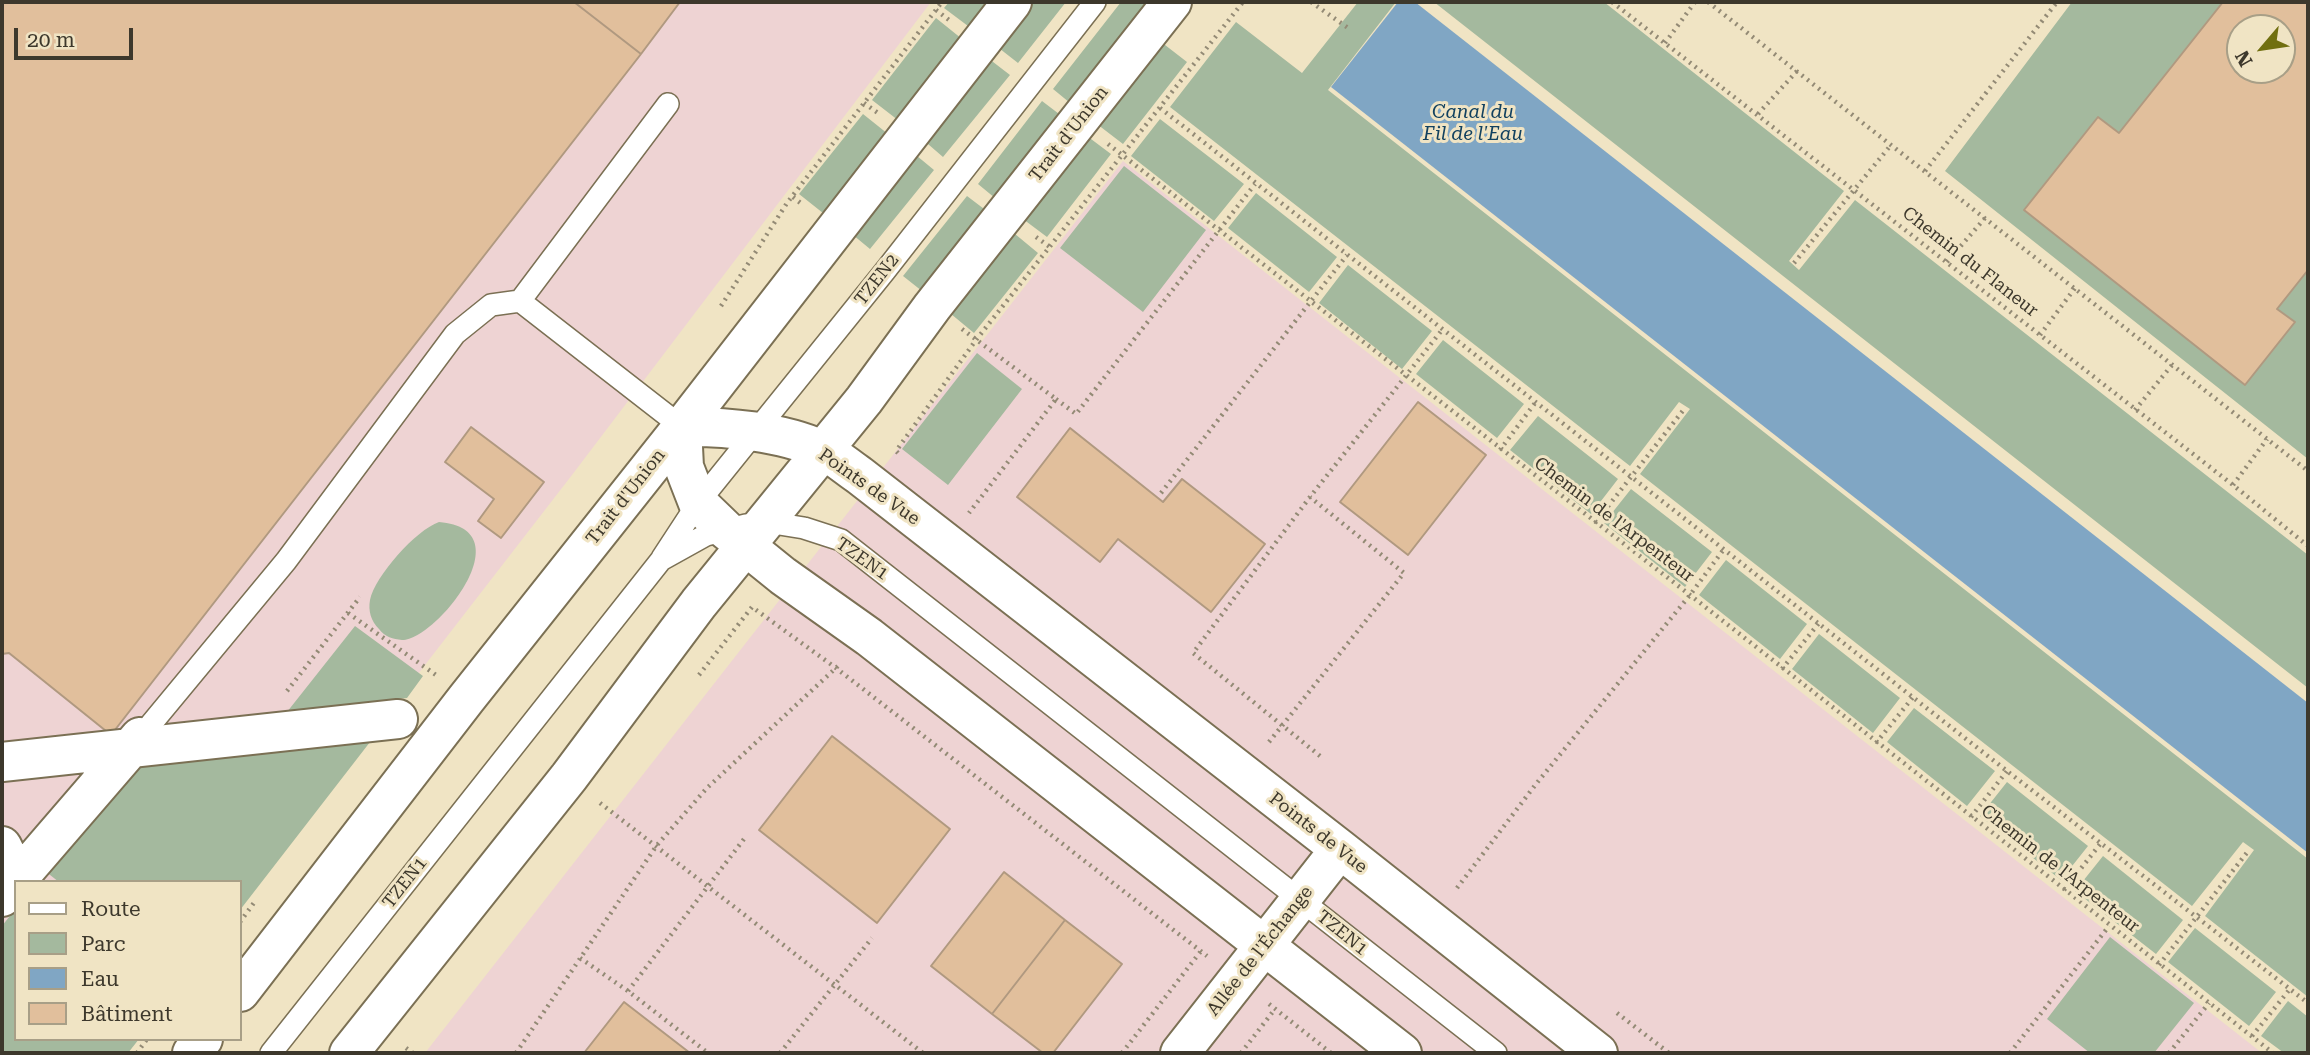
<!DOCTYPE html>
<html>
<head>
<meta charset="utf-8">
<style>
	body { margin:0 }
	#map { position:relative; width:2310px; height:1055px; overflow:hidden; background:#f0e4c4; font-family:"Roboto Serif",serif }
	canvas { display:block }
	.frame { position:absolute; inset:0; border:4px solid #3d382c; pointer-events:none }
	.legend { position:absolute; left:14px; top:880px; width:228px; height:161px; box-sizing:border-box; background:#f0e4c4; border:2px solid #a89f87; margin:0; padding:9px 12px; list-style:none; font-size:21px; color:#3d382c }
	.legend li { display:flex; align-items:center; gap:14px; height:35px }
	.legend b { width:35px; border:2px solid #a89f87 }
	.north { position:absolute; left:2226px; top:14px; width:70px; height:70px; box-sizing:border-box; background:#f0e4c4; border:2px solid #a89f87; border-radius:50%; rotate:241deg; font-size:19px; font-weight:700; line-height:28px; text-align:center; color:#3d382c }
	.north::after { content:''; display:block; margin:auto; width:24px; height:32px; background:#716f10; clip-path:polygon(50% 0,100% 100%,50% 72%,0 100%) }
	.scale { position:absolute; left:14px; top:28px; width:119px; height:32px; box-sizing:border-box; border:4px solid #3d382c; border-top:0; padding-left:9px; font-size:21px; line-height:24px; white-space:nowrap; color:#3d382c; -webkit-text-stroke:5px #f0e4c4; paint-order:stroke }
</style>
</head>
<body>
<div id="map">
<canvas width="2310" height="1055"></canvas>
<div class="frame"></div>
<ul class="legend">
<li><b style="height:9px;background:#fff"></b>Route</li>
<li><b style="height:19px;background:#a4b99e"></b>Parc</li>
<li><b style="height:19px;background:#80a6c4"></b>Eau</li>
<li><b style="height:19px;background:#e1bf9c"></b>Bâtiment</li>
</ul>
<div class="north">N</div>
<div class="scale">20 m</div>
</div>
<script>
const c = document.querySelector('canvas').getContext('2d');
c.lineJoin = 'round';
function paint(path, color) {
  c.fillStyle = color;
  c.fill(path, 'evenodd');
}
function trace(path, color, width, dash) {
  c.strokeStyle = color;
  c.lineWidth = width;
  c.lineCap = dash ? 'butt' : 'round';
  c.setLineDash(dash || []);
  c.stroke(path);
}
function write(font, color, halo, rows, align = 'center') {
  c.font = font + ' "Roboto Serif",serif';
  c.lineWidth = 6;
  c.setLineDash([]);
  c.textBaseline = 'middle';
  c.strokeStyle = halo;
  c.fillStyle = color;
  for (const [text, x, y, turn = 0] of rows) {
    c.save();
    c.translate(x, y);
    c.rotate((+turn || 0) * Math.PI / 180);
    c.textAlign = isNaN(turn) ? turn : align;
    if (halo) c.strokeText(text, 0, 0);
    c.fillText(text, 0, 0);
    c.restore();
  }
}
paint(new Path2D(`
	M2 2H931L572 475 240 904V882H16V1039L2 1053Z
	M1123 161 2262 1053H425Z`), '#eed3d3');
paint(new Path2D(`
	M949 2H1000L976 32 944 8Z
	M1029 2H1066L1018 63 995 45Z
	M1121 2H1157L1075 107 1053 89Z
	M1358 2H1396L1328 90 2308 859V997L2205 916 2254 850 2243 842 2192 906 1640 474 1690 409 1679 402 1630 466 1170 107 1236 22 1302 73Z
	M1434 2H1604L1844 191 1789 261 1799 270 1855 200 2308 555V688Z
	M2072 2H2308V459L1945 171ZM2240 28H2282V70H2240Z
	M936 18 967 43 903 124 872 100Z
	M1156 38 1187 62 1123 144 1093 121Z
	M984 55 1010 75 943 157 921 138Z
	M1042 101 1067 120 1001 203 978 184Z
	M863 114 893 138 828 217 799 194Z
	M1160 119 1244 184 1214 221 1131 156Z
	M1083 133 1111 154 1047 237 1019 216Z
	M911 151 934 170 870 249 847 230Z
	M1124 166 1206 230 1143 312 1060 248Z
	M1256 193 1337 257 1309 292 1228 228Z
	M967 196 992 215 927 295 903 276Z
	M1009 229 1038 253 974 333 945 309Z
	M1348 265 1432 331 1402 369 1319 303Z
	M1443 340 1524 404 1497 438 1416 374Z
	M977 353 1022 389 948 485 902 449Z
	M1538 416 1618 479 1591 514 1510 450Z
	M1631 489 1712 552 1685 587 1604 523Z
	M439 522C527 529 434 642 402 640 393 639 385 637 379 629 371 621 368 611 370 600 375 576 416 530 439 522Z
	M1726 560 1807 624 1780 659 1699 595Z
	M355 626 423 676 407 698 287 712Z
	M1819 634 1900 698 1873 733 1792 669Z
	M1914 708 1995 771 1967 806 1887 742Z
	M377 733 240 910V882H59L45 871 131 764Z
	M2007 782 2088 846 2061 880 1980 816Z
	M2103 856 2183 920 2156 954 2075 891Z
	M16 908V1039H139L128 1053H2V926Z
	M2195 928 2276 992 2249 1026 2168 962Z
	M2110 937 2194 1003 2154 1053H2090L2047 1019Z
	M2288 1001 2308 1017V1053H2284L2261 1036Z`), '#a4b99e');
paint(new Path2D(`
	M1398 2H1415L2308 703V853L1331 87Z`), '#80a6c4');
const building = new Path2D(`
	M2 2H574L641 54 111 735 9 653 2 654Z
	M574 2H680L641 54Z
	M2223 2H2308V270L2277 309 2295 322 2245 385 2024 210 2098 117 2119 133ZM2240 28H2282V70H2240Z
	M1418 402 1486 455 1408 555 1340 502Z
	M471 427 544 482 501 538 478 521 494 499 445 462Z
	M1070 428 1163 502 1182 479 1265 544 1211 612 1118 539 1100 562 1017 497Z
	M832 736 950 829 877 923 759 830Z
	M1004 872 1065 920 992 1014 931 966Z
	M1065 920 1122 964 1053 1053H1043L992 1014Z
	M624 1002 690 1053H584Z`);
paint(building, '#e1bf9c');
trace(building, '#b09980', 2);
const lane = new Path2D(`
	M520 301 682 427
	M662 558 698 503 885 271 1095 2
	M151 724 286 561 455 334 491 305 520 301 668 104
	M271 1053 661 560 706 535 746 525 773 523 804 528 841 540 1496 1053`);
const street = new Path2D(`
	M682 427C725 426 783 432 822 450 835 456 847 467 859 475L1340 849 1598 1053
	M682 427 684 467 698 503 726 530 783 576 869 637 1402 1053
	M2 762 398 719
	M2 846 20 882
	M2 897 140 737
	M240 992 466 699 682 427 1012 2
	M192 1053 203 1039
	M349 1053 569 777 699 603 864 400 932 307 1172 2
	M1180 1053 1340 849`);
trace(lane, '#7b7054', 24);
trace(street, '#7b7054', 42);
trace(new Path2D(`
	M1311 2 1351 30
	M1612 2 2233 485 2308 546
	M1708 2 2308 471
	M936 10 949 20
	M1665 43 1695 2
	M864 103 878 113
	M1160 108 2007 771 2308 1003
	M1758 114 1797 71
	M1108 144 1690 595 2273 1053
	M1925 171 2057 2
	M793 197 803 205
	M1036 237 1050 247
	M1947 262 1985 218
	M1794 263 1891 145
	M721 306 787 203 942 2
	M962 329 1056 399 969 513
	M2040 335 2075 288
	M1056 399 1076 414 1255 184
	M2135 410 2172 365
	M1500 450 1535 403
	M898 453 896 451 976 340 1243 2
	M2233 485 2267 439
	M1161 493 1347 255
	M1595 523 1685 408
	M348 613 436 675
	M1782 669 1819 623
	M699 675 752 607 836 668 1207 956
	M287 691 360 597
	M1269 742 1404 573 1310 497
	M1876 743 1914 696
	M1320 756 1193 653 1310 497 1442 330
	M600 803 923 1053
	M1971 817 2007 771
	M1457 888 1536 784 1690 595 1724 549
	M2064 890 2101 843
	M240 922 256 900
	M580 958 628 991 708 1053
	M2159 965 2249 850
	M628 991 744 839
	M1269 1004 1331 1053
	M1617 1013 1669 1053
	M2252 1036 2290 989
	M406 1048 413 1053
	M137 1053 147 1039
	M516 1053 657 845 707 788 838 666
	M780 1053 872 938
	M1122 1053 1201 951
	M1241 1053 1275 1009
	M2010 1053 2109 926
	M2169 1053 2209 1003`), '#938a75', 4.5, [2, 5]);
trace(lane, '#fff', 21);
trace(street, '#fff', 38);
write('18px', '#3d382c', '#f0e4c4', [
	["Trait d'Union",1069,134,-52],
	["Chemin du Flaneur",1970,262,38],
	["TZEN2",877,280,-52],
	["Points de Vue",869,487,35],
	["Trait d'Union",626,497,-52],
	["Chemin de l'Arpenteur",1614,520,37],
	["TZEN1",862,559,35],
	["Points de Vue",1318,833,38],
	["Chemin de l'Arpenteur",2060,869,38],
	["TZEN1",405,883,-52],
	["TZEN1",1342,933,39],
	["Allée de l'Échange",1260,951,-52]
]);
write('italic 19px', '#12415f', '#f0e4c4', [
	["Canal du",1473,112],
	["Fil de l'Eau",1473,134]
]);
</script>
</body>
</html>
